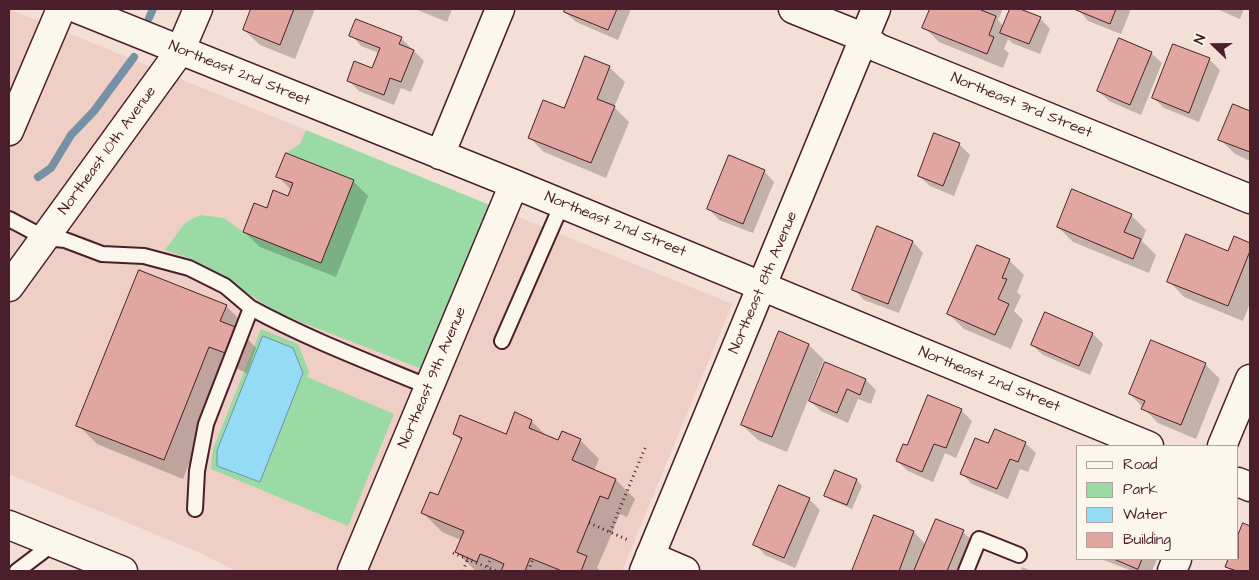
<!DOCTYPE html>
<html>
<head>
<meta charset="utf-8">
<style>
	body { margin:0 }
	#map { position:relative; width:1259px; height:580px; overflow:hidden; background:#f3dfd5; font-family:"Architects Daughter",sans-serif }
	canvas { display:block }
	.frame { position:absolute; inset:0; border:10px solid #4a1f2b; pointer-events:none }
	.legend { position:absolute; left:1076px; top:445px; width:162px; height:115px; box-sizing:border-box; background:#fbf7ec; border:1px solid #b4a19f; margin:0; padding:6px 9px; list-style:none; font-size:15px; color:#4a1f2b }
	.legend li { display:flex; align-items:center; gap:10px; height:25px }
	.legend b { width:25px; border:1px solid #b4a19f }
	.north { position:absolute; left:1189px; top:20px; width:50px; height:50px; -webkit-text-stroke:4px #fbf7ec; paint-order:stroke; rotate:292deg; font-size:14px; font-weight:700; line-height:20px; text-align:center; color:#4a1f2b }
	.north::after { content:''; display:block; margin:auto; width:18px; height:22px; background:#4a1f2b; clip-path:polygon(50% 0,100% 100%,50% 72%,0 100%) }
</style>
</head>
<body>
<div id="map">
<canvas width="1259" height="580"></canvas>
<div class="frame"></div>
<ul class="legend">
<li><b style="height:6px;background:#fbf7ec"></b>Road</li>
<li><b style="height:14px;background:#9adba5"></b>Park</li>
<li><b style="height:14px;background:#94dbf6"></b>Water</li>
<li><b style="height:14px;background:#e1a6a0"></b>Building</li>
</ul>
<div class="north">N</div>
</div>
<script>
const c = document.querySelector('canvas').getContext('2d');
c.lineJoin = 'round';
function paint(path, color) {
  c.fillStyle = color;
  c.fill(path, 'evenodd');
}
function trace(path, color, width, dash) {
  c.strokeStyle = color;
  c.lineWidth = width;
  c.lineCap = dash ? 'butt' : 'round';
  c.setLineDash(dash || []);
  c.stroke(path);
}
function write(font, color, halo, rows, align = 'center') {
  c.font = font + ' "Architects Daughter",sans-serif';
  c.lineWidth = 4.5;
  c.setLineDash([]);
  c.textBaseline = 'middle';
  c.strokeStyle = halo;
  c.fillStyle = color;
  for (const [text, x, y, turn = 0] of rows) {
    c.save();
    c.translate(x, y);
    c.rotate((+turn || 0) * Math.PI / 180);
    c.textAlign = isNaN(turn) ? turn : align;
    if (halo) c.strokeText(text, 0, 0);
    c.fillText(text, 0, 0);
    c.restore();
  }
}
paint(new Path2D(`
	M9 9 732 304 622 571H236L201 553 9 474Z`), '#eecec5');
paint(new Path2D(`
	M306 130 492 206 422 369 278 313 223 277 191 259 165 250 185 223 200 215 224 218 243 232 321 262 353 180 286 153 300 144Z
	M261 329 298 344 309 372 307 377 394 414 348 526 211 469 213 449Z`), '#9adba5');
const water = new Path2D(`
	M263 336 293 348 303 373 260 482 217 466V451Z`);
paint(water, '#94dbf6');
trace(water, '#7690a5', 1);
paint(new Path2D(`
	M253 9H315L295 59 260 45 244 30Z
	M415 9H452L447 22Z
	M567 9H631L618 40 576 22 565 12Z
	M931 9H1001L1002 11 998 20 1004 26 1011 9H1016L1040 18 1050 29 1040 54 1012 43 1008 39 1004 49 1009 53 1003 68 939 42 924 27Z
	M1078 9H1131L1121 34 1088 21Z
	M1217 9H1244L1240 19Z
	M351 35 401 38 424 61 411 92 401 88 394 105 359 91 348 80 372 70 379 53 361 46Z
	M1151 53 1162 63 1141 115 1109 101 1098 91Z
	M1209 59 1220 70 1199 122 1164 108 1153 97Z
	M609 67 625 82 614 107 629 122 606 178 544 152 529 137 564 110Z
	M1233 106 1250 112V161L1235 154 1220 139Z
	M959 144 970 155 954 196 930 186 919 176Z
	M764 171 774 182 753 233 719 220 709 209Z
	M278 176 353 181 368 196 336 277 260 247 244 232 267 209 288 198 291 190Z
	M1131 215 1146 230 1142 241 1156 255 1149 273 1073 242 1058 227Z
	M1235 238 1250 244V303L1243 321 1184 297 1169 281 1229 253Z
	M913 242 923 253 899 313 864 300 854 289Z
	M1009 260 1024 275 1017 292 1021 296 1014 311 1023 320 1011 349 964 329 949 314Z
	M226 306 245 325 242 333 256 348 247 373 228 365 183 479 97 444 78 425Z
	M1045 314 1093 334 1103 344 1090 375 1043 355 1032 345Z
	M780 333 809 345 824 360 787 452 758 440 742 425Z
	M1205 364 1220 379 1196 439 1158 423 1130 394Z
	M866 380 876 390 871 404 858 399 848 423 821 411 810 401Z
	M961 410 972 421 956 458 945 453 933 482 908 471 897 461 907 447Z
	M531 421 549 438 559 442 580 440 599 459 594 471 616 480 635 499 627 517 620 514 597 568 601 571H476L456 552 461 540 442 532 423 513 439 496 462 441 454 434 507 436Z
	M1025 443 1036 453 1028 472 1020 469 1008 499 972 484 962 474 989 445Z
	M835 472 857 480 862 486 852 509 831 500 826 495Z
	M809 499 820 510 795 568 765 555 755 544Z
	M875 517 914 532 926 545 963 532 974 542 962 571H854Z
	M1243 525 1250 527V571H1231L1226 566 1229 559H1238V538Z
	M1101 559H1157L1152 571H1132Z
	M1022 567 1032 571H1021Z`), '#0003');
trace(new Path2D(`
	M149 18 153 9
	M38 177 51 168 71 135 94 111 134 57`), '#7690a5', 8);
const building = new Path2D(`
	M251 9H294L280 45 243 30Z
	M565 9H617L608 30 564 12Z
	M930 9H982L981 10 996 16 989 35 994 37 987 54 922 28Z
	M1010 9H1020L1041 17 1029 44 1000 33Z
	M1077 9H1116L1110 24 1076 10Z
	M356 19 402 37 399 44 414 50 401 82 390 78 384 95 347 81 354 61 372 68 380 48 349 36Z
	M1119 38 1152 52 1130 105 1097 91Z
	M1173 44 1210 58 1189 113 1152 98Z
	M585 56 610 66 597 99 615 106 591 163 528 138 543 100 564 108Z
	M1233 104 1250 111V152L1218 140Z
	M934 133 960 143 943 186 918 176Z
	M286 153 354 180 321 263 243 232 254 203 267 208 273 190 288 196 293 183 276 177Z
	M729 155 765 170 743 224 707 209Z
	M1072 189 1132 214 1124 232 1141 239 1133 259 1057 227Z
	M877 226 913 241 888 304 852 290Z
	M1186 234 1228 251 1234 236 1250 243V251L1228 306 1167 282Z
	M977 245 1010 259 1002 278 1007 279 998 299 1009 304 995 335 947 314Z
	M139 270 227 305 220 321 238 328 228 354 209 347 164 460 76 426Z
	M1045 312 1093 333 1079 366 1031 345Z
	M779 331 809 344 772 437 741 425Z
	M1151 340 1206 363 1181 425 1141 409 1145 401 1129 394Z
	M825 362 866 379 860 395 847 389 837 413 809 401Z
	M928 395 962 409 946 448 934 444 922 472 896 461 903 444 907 445Z
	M515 412 532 420 529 428 558 440 562 431 581 439 572 460 616 479 608 499 600 496 577 552 587 556 581 571H562L530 558 525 571H501L504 564 491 558 480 554 477 562 455 552 464 531 421 513 430 492 438 495 462 438 453 434 460 415 506 434Z
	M995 429 1026 442 1018 462 1010 459 997 489 960 474 975 438 988 443Z
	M835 470 857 479 847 505 824 496Z
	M779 485 810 498 784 558 753 545Z
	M874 515 914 531 899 571H852Z
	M936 519 964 530 947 571H914Z
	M1243 523 1250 526V571H1237L1225 567 1228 559H1238V535Z
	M1114 559H1142L1138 569Z`);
paint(building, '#e1a6a0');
trace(building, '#4a1f2b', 1);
const service = new Path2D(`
	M9 219 45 238 65 240 102 254 144 256 189 268 225 286 251 308 206 424 197 471 195 509
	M251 308C308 339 369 362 429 387
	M502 341 562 204
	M17 571 54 543
	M966 571 979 539 1019 555`);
const minor = new Path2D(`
	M78 9 514 184 1149 446
	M793 9 865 38 878 48 1250 199
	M9 131 61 9
	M440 155 500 9
	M9 287 180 51 198 9
	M1222 446 1250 379
	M1238 482 1250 487
	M650 556 685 571
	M352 571 514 184
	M1172 571 1177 559`);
const tertiary = new Path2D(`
	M644 571 876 9`);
const secondary = new Path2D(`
	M9 525 123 571`);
trace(service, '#4a1f2b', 18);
trace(minor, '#4a1f2b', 31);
trace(tertiary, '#4a1f2b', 31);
trace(secondary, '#4a1f2b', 31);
trace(new Path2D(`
	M589 523 628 540
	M610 532 645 448
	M453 553 496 571
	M463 571 468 558
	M485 571 491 558
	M528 571 533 559`), '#4a1f2b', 3, [1, 4]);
trace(service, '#fbf7ec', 14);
trace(minor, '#fbf7ec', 28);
trace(tertiary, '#fbf7ec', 28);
trace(secondary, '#fbf7ec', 28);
write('15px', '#4a1f2b', '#fbf7ec', [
	["Northeast 2nd Street",239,74,22],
	["Northeast 3rd Street",1021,106,22],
	["Northeast 10th Avenue",108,151,-54],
	["Northeast 2nd Street",615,225,22],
	["Northeast 8th Avenue",764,283,-67],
	["Northeast 9th Avenue",433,378,-67],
	["Northeast 2nd Street",989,380,22]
]);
</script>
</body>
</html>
